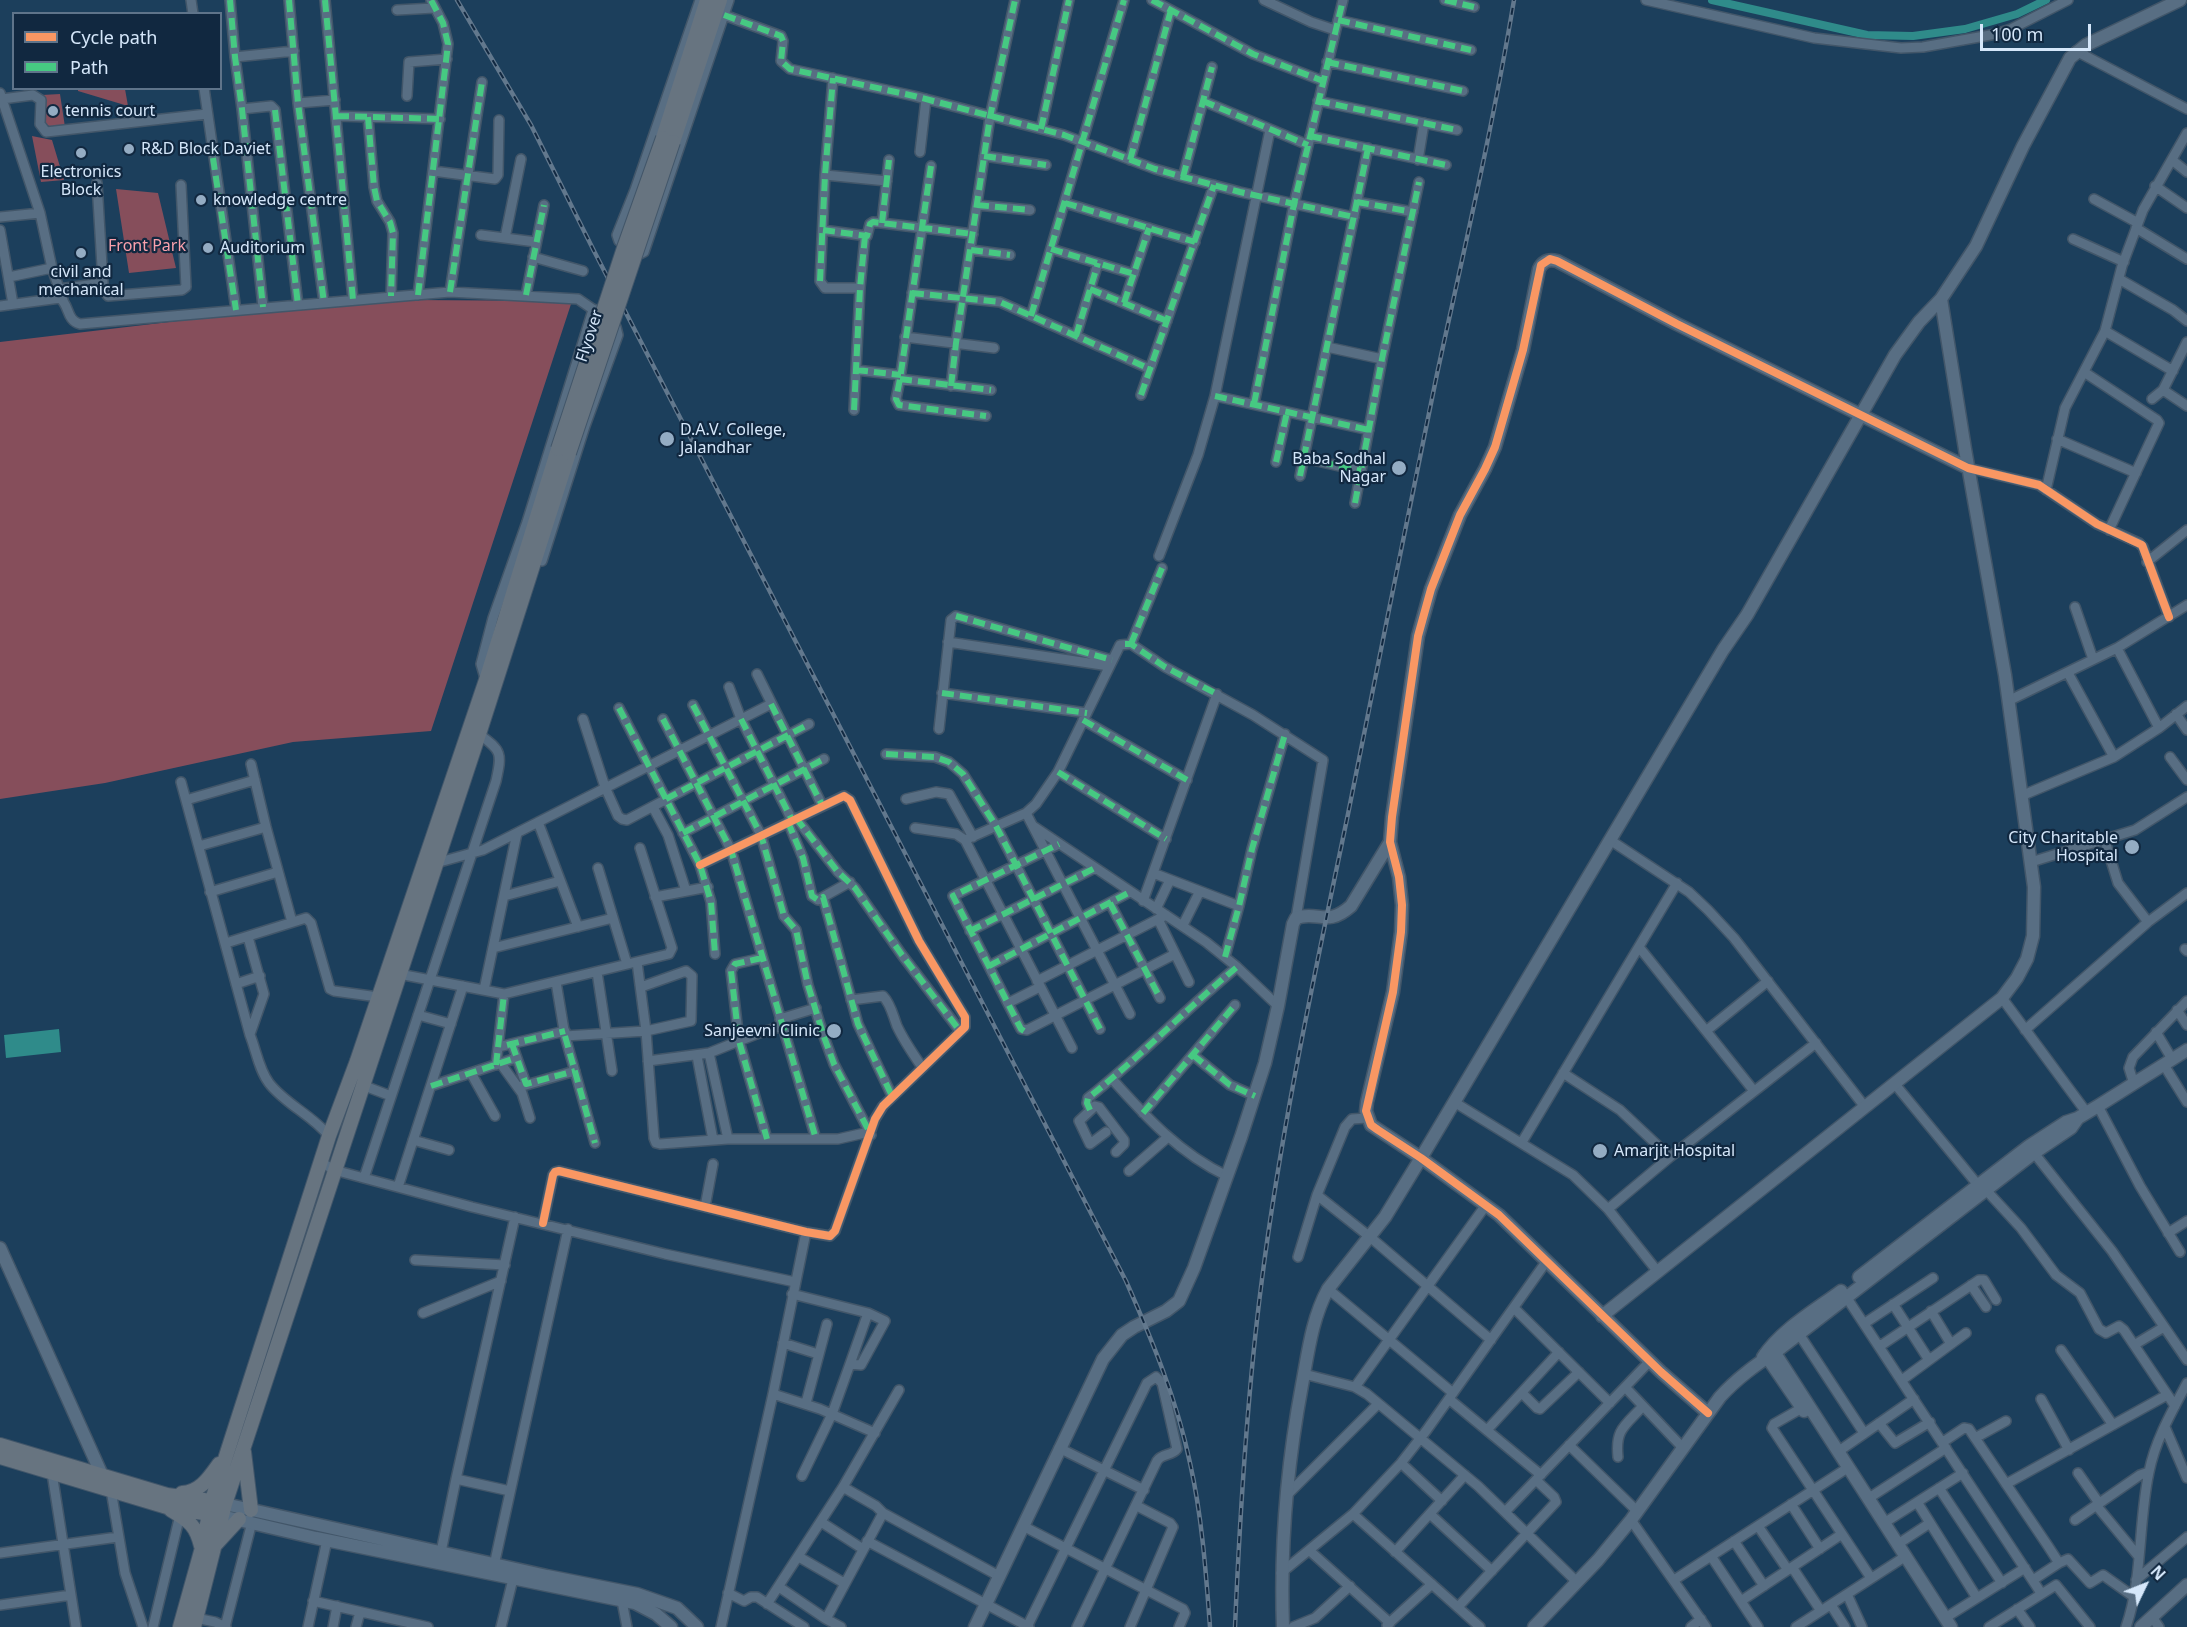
<!DOCTYPE html>
<html>
<head>
<meta charset="utf-8">
<style>
	body { margin:0 }
	#map { position:relative; width:2187px; height:1627px; overflow:hidden; background:#1c3f5c; font-family:"Noto Sans",sans-serif }
	canvas { display:block }
	.legend { position:absolute; left:12px; top:12px; width:210px; height:78px; box-sizing:border-box; background:#112840; border:2px solid #5f748a; margin:0; padding:8px 10px; list-style:none; font-size:18px; color:#d5e7fa }
	.legend li { display:flex; align-items:center; gap:12px; height:30px }
	.legend b { width:30px; border:2px solid #5f748a }
	.north { position:absolute; left:2115px; top:1555px; width:60px; height:60px; -webkit-text-stroke:4px #112840; paint-order:stroke; rotate:47deg; font-size:16px; font-weight:700; line-height:24px; text-align:center; color:#d5e7fa }
	.north::after { content:''; display:block; margin:auto; width:21px; height:27px; background:#d5e7fa; clip-path:polygon(50% 0,100% 100%,50% 72%,0 100%) }
	.scale { position:absolute; left:1980px; top:24px; width:111px; height:27px; box-sizing:border-box; border:3px solid #d5e7fa; border-top:0; padding-left:8px; font-size:18px; line-height:21px; white-space:nowrap; color:#d5e7fa; -webkit-text-stroke:4px #112840; paint-order:stroke }
</style>
</head>
<body>
<div id="map">
<canvas width="2187" height="1627"></canvas>
<ul class="legend">
<li><b style="height:8px;background:#f99763"></b>Cycle path</li>
<li><b style="height:8px;background:#46c982"></b>Path</li>
</ul>
<div class="north">N</div>
<div class="scale">100 m</div>
</div>
<script>
const c = document.querySelector('canvas').getContext('2d');
c.lineJoin = 'round';
function paint(path, color) {
  c.fillStyle = color;
  c.fill(path, 'evenodd');
}
function trace(path, color, width, dash) {
  c.strokeStyle = color;
  c.lineWidth = width;
  c.lineCap = dash ? 'butt' : 'round';
  c.setLineDash(dash || []);
  c.stroke(path);
}
function write(font, color, halo, rows, align = 'center') {
  c.font = font + ' "Noto Sans",sans-serif';
  c.lineWidth = 4.5;
  c.setLineDash([]);
  c.textBaseline = 'middle';
  c.strokeStyle = halo;
  c.fillStyle = color;
  for (const [text, x, y, turn = 0] of rows) {
    c.save();
    c.translate(x, y);
    c.rotate((+turn || 0) * Math.PI / 180);
    c.textAlign = isNaN(turn) ? turn : align;
    if (halo) c.strokeText(text, 0, 0);
    c.fillText(text, 0, 0);
    c.restore();
  }
}
paint(new Path2D(`
	M78 89H125L128 106 78 91Z
	M60 94 65 127 46 129 42 95Z
	M32 136 52 140 64 180 41 182Z
	M116 189 158 193 176 268 129 273Z
	M411 300 572 301 431 731 293 742 105 783 0 799V342L245 313Z`), '#864e5b');
paint(new Path2D(`
	M59 1029 61 1052 6 1058 4 1035Z`), '#2f8b8a');
trace(new Path2D(`
	M1712 0 1867 35 1913 36 1965 29 2017 14 2046 0`), '#2f8b8a', 8);
const street = new Path2D(`
	M191 0 193 14
	M230 0 235 57 242 109 263 307
	M289 0 298 103 324 303
	M325 0 353 300
	M700 0 635 190 617 235 619 241 640 254 644 252 729 0
	M1152 0 1253 54 1323 81
	M1264 0 1311 22 1335 30
	M1445 0 1474 7
	M1646 0 1814 38 1901 48 1923 47 1996 34 2011 29 2068 0
	M397 10 434 8
	M724 15 781 36 783 41 781 61 790 69 914 96 1064 135 1155 169 1183 177 1240 192 1354 217
	M1338 20 1471 50
	M2076 51 2187 109
	M235 57 294 51
	M1327 62 1463 91
	M833 78 825 175 820 281 825 288H860
	M204 88 236 310
	M0 93 40 213 52 268 63 300
	M407 96 409 62 447 59
	M2 99 33 95 41 100 40 124 46 132 207 114
	M1203 101 1308 145
	M1318 101 1457 130
	M298 103 335 100
	M242 109 271 106 275 110 298 305
	M337 116 440 119
	M368 117 374 187 377 201 390 222 393 233 391 296
	M1041 129 1069 0
	M1310 136 1446 165
	M920 152 926 99
	M984 156 1046 165
	M1130 160 1171 10
	M1418 160 1424 123
	M2172 160 2187 172
	M931 166 900 379 896 399 899 405 986 416
	M433 171 495 179 498 175 499 120
	M825 175 887 181
	M1183 177 1212 67
	M2155 186 2187 208
	M2094 199 2138 223
	M1357 202 1413 212
	M1065 203 1195 242
	M977 205 1030 210
	M0 217 40 213
	M882 223 889 160
	M2136 228 2187 259
	M0 230 13 304
	M823 230 867 236 870 224 873 222 973 234
	M481 235 536 242
	M505 238 521 159
	M2073 239 2124 262
	M1051 249 1134 274
	M971 250 1010 255
	M533 257 583 271
	M9 277 52 268
	M2119 279 2173 310 2187 321
	M103 283 104 291 108 296 182 290 186 287 181 185
	M59 289 103 283 97 183
	M1090 289 1167 321
	M450 292 482 82
	M912 293 1000 302 1150 369
	M418 295 448 44 443 23 431 0
	M526 295 544 205
	M1124 303 1149 228
	M0 306 60 298C70 306 66 320 80 324L450 292 578 299 594 310
	M1031 316 1124 0
	M2105 331 2173 371
	M1076 336 1098 263
	M905 337 994 348
	M1327 347 1382 359
	M856 370 901 375
	M2084 372 2157 420 2159 423 2109 530
	M900 379 991 390
	M951 386 956 343 990 117 1015 0
	M2163 390 2187 406
	M1141 395 1214 185
	M1215 396 1369 430
	M2152 399 2163 390 2187 342
	M1254 404 1294 204 1343 0
	M854 410 860 288 865 236
	M2057 439 2136 473
	M1304 458 1361 471
	M1276 462 1287 412
	M1968 468 2039 485 2097 524 2139 543 2143 547 2169 617
	M1300 476 1368 148
	M2046 490 2065 408 2105 331 2122 266 2143 210 2187 133
	M1355 503 1382 359 1419 182
	M1159 556 1198 455 1215 396 1270 130
	M2147 562 2187 530
	M2075 607 2093 659
	M948 642 1109 666
	M1131 644 1162 568
	M2117 648 2159 728
	M2068 673 2114 757
	M757 674 822 805
	M485 678 481 664 493 618 527 522 592 313 596 310 616 327 618 335 585 426 542 561
	M729 687 741 719 792 820
	M942 693 1087 713
	M2008 701 2117 648 2187 605
	M693 705 761 835 784 916 796 930 808 985 823 1034 834 1064 871 1135
	M619 708 700 865 711 902 715 954
	M2176 714 2187 730
	M583 719 605 787 618 816 622 819 627 820 809 724
	M663 719 731 850 816 1139
	M1083 720 1187 780
	M939 729 951 620 956 616 1112 660
	M886 754 935 757 949 762 963 774 996 826 1100 1029
	M2170 757 2187 780
	M251 764 266 827 292 922
	M1058 772 1166 839
	M181 782 250 1035C256 1050 259 1070 269 1083 285 1104 312 1115 329 1136
	M2021 796 2114 757 2159 728 2187 706
	M906 799 936 792 949 794 973 837
	M186 800 255 780
	M653 807 668 835 686 891
	M1026 813 1130 1014
	M796 818 838 872 855 888 902 955 960 1031
	M538 822 578 927
	M788 822 803 858 812 896 818 900 823 897 858 1024 892 1096
	M1033 826 1206 942 1237 967 1278 1006
	M915 828 956 834 965 840
	M683 833 824 759
	M1610 840 1689 892 1708 910 1734 938 1865 1107
	M2105 841 2118 883 2148 922
	M1059 844 953 896 1021 1029 1027 1030 1175 954
	M199 846 266 827
	M2031 862 2135 830 2187 797
	M436 863 483 850 771 704
	M598 868 627 964
	M1153 873 1239 906
	M210 892 278 872
	M504 896 560 881
	M655 897 708 887
	M823 897 850 882
	M1143 901 1217 694
	M1110 903 1160 998
	M1156 909 1170 880
	M1158 919 1189 982
	M1183 925 1200 891
	M970 931 1095 868
	M248 937 264 994 250 1034
	M226 943 306 918 311 923 330 989 334 991 378 997
	M1639 947 1754 1091
	M493 948 613 918
	M2185 949 2187 951
	M1225 957 1239 906 1252 849 1285 734
	M762 958 735 964 731 971 739 1041 767 1139
	M637 962 646 1031 654 1138 656 1143 660 1144 728 1139H838L869 1132
	M989 966 1130 892
	M597 972 612 1071
	M399 974 504 994 669 954 672 948 640 848
	M1037 981 1166 915
	M556 982 565 1036 595 1143
	M236 984 260 976
	M484 990 517 833
	M2002 998 2087 1113
	M851 1000 883 996C891 1004 893 1016 897 1026 904 1041 913 1054 922 1067
	M1008 1003 1040 987
	M2177 1010 2187 1025
	M418 1015 451 1024
	M780 1019 816 1008
	M2025 1030 2148 922 2187 893
	M1706 1031 1768 981
	M2156 1032 2172 1059
	M565 1036 646 1031 691 1021 692 976 686 971 641 987
	M512 1044 526 1084
	M498 1047 565 1031
	M1072 1048 965 840 1026 813 1036 804 1058 772 1120 645 1131 644 1165 667 1253 715 1323 760 1296 918
	M709 1053 759 1033 783 1026
	M1193 1055 1230 1085 1255 1096
	M697 1056 713 1140
	M648 1061 709 1053 728 1139
	M501 1064 522 1093 530 1118
	M496 1065 504 994
	M2164 1065 2187 1102
	M471 1073 495 1116
	M1563 1073 1620 1110 1670 1157
	M1112 1079C1146 1117 1180 1154 1227 1176
	M1894 1083 1978 1185
	M2134 1084 2129 1068 2133 1057 2187 1001
	M362 1085 391 1096
	M431 1086 516 1058
	M519 1087 575 1071
	M1454 1102 1573 1175 1608 1209 1658 1272
	M2098 1106 2140 1186 2180 1252
	M1090 1110 1087 1103 1088 1098C1140 1057 1186 1009 1237 967
	M1143 1113 1235 1005
	M1106 1132 1090 1144 1079 1121 1095 1106 1099 1107 1124 1140V1144L1116 1152
	M413 1140 449 1150
	M1522 1142 1677 883
	M2030 1148 2112 1251 2187 1360
	M321 1162 334 1170 472 1207 665 1254 795 1282
	M1129 1171 1168 1137
	M364 1178 496 781C502 753 502 751 479 734
	M398 1187 463 986
	M1986 1190 2021 1228 2056 1275 2080 1293 2099 1329 2106 1333 2119 1326 2124 1330 2175 1406
	M1317 1195 1370 1237 1491 1340
	M705 1207 713 1164
	M1608 1209 1670 1157 1816 1043
	M543 1223 553 1175 555 1172 559 1171 806 1232 830 1236 835 1231 875 1119 883 1106 965 1027V1017L919 941 850 800 844 796 700 865
	M2168 1233 2187 1221
	M1298 1257 1317 1195 1345 1127 1352 1119 1367 1118
	M415 1260 505 1265
	M1971 1285 1986 1307
	M1328 1289 1453 1393
	M1843 1292 2041 1593
	M792 1294 868 1313 885 1321 861 1365 850 1364 832 1414 802 1476
	M1893 1304 1929 1360
	M1514 1308 1610 1403
	M1931 1311 1951 1344
	M423 1313 501 1281
	M1865 1323 1933 1278
	M1799 1334 1864 1433
	M783 1343 818 1354
	M2134 1345 2164 1327
	M1880 1346 1979 1280H1984L1996 1300
	M2061 1350 2113 1425
	M850 1364 868 1313
	M1304 1374 1355 1387 1367 1394 1478 1486 1577 1582
	M1902 1380 1966 1333
	M1355 1387 1486 1205
	M1625 1387 1683 1448
	M1522 1393 1537 1408 1540 1409 1579 1372
	M773 1394 820 1409 875 1433
	M1449 1399 1541 1475
	M2041 1399 2069 1450
	M806 1403 827 1324
	M1802 1408 1774 1424 1772 1428 1871 1578
	M1879 1423 1895 1443 1930 1422
	M2165 1427 2187 1478
	M1487 1430 1559 1352
	M1975 1438 2006 1421
	M1943 1442 1964 1428 1969 1429 2048 1546 2059 1563 2033 1580
	M1569 1445 1637 1511
	M1059 1448 1144 1490
	M1839 1451 1914 1399
	M1618 1457C1615 1429 1625 1426 1643 1406
	M1401 1463 1442 1501
	M52 1473 76 1627
	M2078 1473 2099 1503
	M456 1479 510 1491
	M2006 1484 2167 1395
	M843 1487 876 1506 883 1513
	M1939 1488 2002 1583
	M111 1490 125 1573 143 1627
	M1286 1496 1378 1404
	M1869 1498 1946 1448
	M1917 1502 1977 1598
	M1791 1504 1820 1549
	M2096 1505 2139 1557
	M1505 1512 1650 1361
	M1353 1514 1480 1627
	M1430 1514 1492 1571
	M1631 1520 1706 1627
	M2075 1520 2140 1475 2149 1472
	M821 1522 863 1549
	M1884 1523 1963 1473
	M1023 1526 1183 1609 1185 1613 1179 1627
	M1758 1526 1788 1570
	M867 1541 1029 1627
	M1734 1541 1764 1586
	M1898 1544 1930 1523
	M1310 1551 1390 1623
	M441 1552 456 1479 515 1217
	M1395 1552 1465 1475
	M0 1553 118 1537
	M1711 1556 1758 1627
	M799 1557 844 1583
	M2059 1563 2068 1559 2090 1583 2103 1575 2134 1597
	M1792 1567 1821 1611
	M493 1570 568 1229
	M1281 1573 1353 1514 1401 1463 1426 1431 1546 1262
	M1674 1580 1849 1467
	M2136 1580 2187 1537
	M779 1587 826 1619
	M728 1593 744 1601 751 1597H757L804 1627
	M1847 1594 1862 1627
	M621 1596 627 1627
	M313 1601 428 1627
	M1741 1601 1842 1534
	M767 1604 843 1487 899 1390
	M0 1605 71 1595
	M1831 1605 1845 1627
	M1458 1607 1556 1502 1554 1497 1536 1480
	M2017 1609 2030 1627
	M191 1617 215 1622 226 1627
	M2152 1617 2159 1627
	M1945 1618 2025 1568
	M1387 1625 1432 1584
	M153 1627 180 1515
	M225 1627 252 1522
	M308 1627 327 1540
	M333 1627 337 1606
	M356 1627 360 1612
	M501 1627 513 1579
	M721 1627 773 1394 806 1232
	M841 1627 826 1619 883 1513 999 1576
	M1027 1627 1147 1383 1156 1377 1162 1383 1177 1449C1172 1456 1162 1453 1157 1461L1077 1627
	M1130 1627 1173 1527 1170 1523 1137 1506
	M1293 1627 1315 1618 1350 1586
	M1691 1627 1701 1619
	M1796 1627 1906 1556
	M1989 1627 2056 1585 2090 1627
	M2126 1627C2143 1578 2138 1523 2149 1472 2155 1441 2172 1411 2187 1383`);
const secondary = new Path2D(`
	M0 1248 102 1475
	M1859 1277 2029 1146 2066 1122 2078 1118 2098 1106 2187 1050
	M1602 1316 2002 998 2017 978 2027 959 2033 936 2034 887 2005 675 1965 449 1941 299
	M1771 1347 1951 1627
	M1765 1354 1804 1411
	M1763 1357C1782 1329 1814 1311 1841 1291
	M1708 1413 1661 1372 1499 1215 1421 1158 1371 1125 1366 1111 1367 1102 1393 992 1401 932 1402 905 1399 877 1390 842 1392 817 1418 636 1431 589 1460 515 1485 469 1495 447 1523 350 1539 269C1543 261 1548 259 1557 261L1677 324 1968 468
	M225 1504 547 1576 637 1594 677 1608 697 1627
	M230 1518 316 1538 635 1603 656 1614 671 1627
	M975 1627 1103 1359 1122 1335 1134 1327 1166 1311 1179 1301 1194 1268 1241 1137 1265 1063 1278 1006 1293 924 1296 918C1318 910 1326 928 1351 906L1390 842
	M1283 1627C1280 1546 1287 1465 1302 1385 1308 1353 1312 1318 1328 1289L1385 1217 1421 1158 1723 650 1747 615 1895 355 1919 322 1941 299 1976 246 2023 146 2070 58 2086 45 2180 0
	M1534 1627 1598 1560 1631 1520 1720 1397C1739 1376 1759 1363 1782 1347L2034 1153 2071 1128 2078 1118
	M2141 1627 2187 1585`);
const primary = new Path2D(`
	M663 138 707 0
	M673 142 720 0
	M0 1445 167 1495 218 1502
	M244 1452 251 1510
	M0 1457 167 1507 216 1515
	M182 1493C200 1492 209 1478 219 1464
	M171 1510C189 1521 196 1525 201 1546
	M216 1544 239 1519
	M180 1627 202 1548 212 1500 226 1456 329 1136 357 1061 486 680 558 449
	M194 1627 225 1504 479 734 569 453`);
trace(street, '#425669', 12);
trace(secondary, '#425669', 15);
trace(primary, '#425669', 16);
trace(street, '#586e83', 9);
trace(secondary, '#586e83', 12);
trace(primary, '#677480', 14);
const rail = new Path2D(`
	M457 0 531 125 594 251 1126 1281C1152 1340 1177 1400 1190 1463 1202 1516 1206 1573 1210 1627
	M1235 1627C1240 1511 1247 1394 1262 1279 1282 1123 1316 968 1348 814 1378 667 1406 521 1437 374 1464 250 1493 126 1514 0`);
trace(rail, '#62788d', 4.5);
trace(rail, '#112840', 2, [7]);
const primaryBridge = new Path2D(`
	M558 449 625 245 663 138
	M569 453 673 142`);
trace(primaryBridge, '#425669', 16, []);
trace(primaryBridge, '#677480', 14);
trace(new Path2D(`
	M230 0 235 57 242 109 263 307
	M289 0 298 103 324 303
	M325 0 353 300
	M1152 0 1253 54 1323 81
	M1445 0 1474 7
	M724 15 781 36 783 41 781 61 790 69 914 96 1064 135 1155 169 1183 177 1240 192 1354 217
	M1338 20 1471 50
	M1327 62 1463 91
	M1203 101 1308 145
	M1318 101 1457 130
	M275 110 298 305
	M337 116 440 119
	M368 117 374 187 377 201 390 222 393 233 391 296
	M1041 129 1069 0
	M1310 136 1446 165
	M984 156 1046 165
	M213 158 236 310
	M1130 160 1171 10
	M931 166 900 379 896 399 899 405 986 416
	M1183 177 1212 67
	M1357 202 1413 212
	M1065 203 1195 242
	M977 205 1030 210
	M882 223 889 160
	M823 230 867 236 870 224 873 222 973 234
	M1051 249 1134 274
	M971 250 1010 255
	M820 281 825 175 833 78
	M1090 289 1167 321
	M450 292 482 82
	M912 293 1000 302 1150 369
	M418 295 448 44 443 23 431 0
	M526 295 544 205
	M1124 303 1149 228
	M1031 316 1124 0
	M1076 336 1098 263
	M856 370 901 375
	M900 379 991 390
	M951 386 956 343 990 117 1015 0
	M1141 395 1214 185
	M1215 396 1369 430
	M1254 404 1294 204 1343 0
	M854 410 860 288 865 236
	M1304 458 1361 471
	M1276 462 1287 412
	M1300 476 1368 148
	M1355 503 1382 359 1419 182
	M956 616 1112 660
	M1125 644H1131L1165 667 1217 694
	M1131 644 1162 568
	M942 693 1087 713
	M771 704 822 805
	M693 705 761 835 784 916 796 930 808 985 823 1034 834 1064 871 1135
	M619 708 700 865 711 902 715 954
	M663 719 731 850 816 1139
	M741 719 792 820
	M1083 720 1187 780
	M886 754 935 757 949 762 963 774 996 826 1100 1029
	M1058 772 1166 839
	M666 799 809 724
	M796 818 838 872 855 888 902 955 960 1031
	M788 822 803 858 812 896 818 900 823 897 858 1024 892 1096
	M683 833 824 759
	M1110 903 1160 998
	M970 931 1095 868
	M1225 957 1239 906 1252 849 1285 734
	M762 958 735 964 731 971 739 1041 767 1139
	M989 966 1130 892
	M1024 1031 1021 1029 953 896 1059 844
	M565 1036 595 1143
	M512 1044 526 1084 575 1071
	M507 1045 565 1031
	M1193 1055 1230 1085 1255 1096
	M496 1065 504 994
	M431 1086 516 1058
	M1090 1110 1087 1103 1088 1098C1140 1057 1186 1009 1237 967
	M1143 1113 1235 1005`), '#46c982', 6, [12, 6]);
trace(new Path2D(`
	M543 1223 553 1175 555 1172 559 1171 806 1232 830 1236 835 1231 875 1119 883 1106 965 1027V1017L919 941 850 800 844 796 700 865
	M1708 1413 1661 1372 1499 1215 1421 1158 1378 1130 1371 1125 1366 1111 1393 992 1401 932 1402 905 1399 877 1390 842 1392 817 1418 636 1431 589 1460 515 1485 469 1495 447 1523 350 1541 265 1550 259 1557 261 1677 324 1968 468 2039 485 2097 524 2142 545 2169 617`), '#f99763', 8);
for (const [x, y, r, color] of [
	[53,111,6,"#94acc3"],
	[129,149,6,"#94acc3"],
	[81,153,6,"#94acc3"],
	[201,200,6,"#94acc3"],
	[208,248,6,"#94acc3"],
	[81,253,6,"#94acc3"],
	[667,439,8,"#94acc3"],
	[1399,468,8,"#94acc3"],
	[2132,847,8,"#94acc3"],
	[834,1031,8,"#94acc3"],
	[1600,1151,8,"#94acc3"]
]) {
  const dot = new Path2D();
  dot.arc(x, y, r, 0, 2 * Math.PI);
  c.fillStyle = color;
  c.fill(dot);
  trace(dot, '#112840', 2);
}
write('16px', '#d5e7fa', '#112840', [
	["tennis court",65,111],
	["R&D Block Daviet",141,149],
	["Electronics",81,172,"center"],
	["Block",81,190,"center"],
	["knowledge centre",213,200],
	["Auditorium",220,248],
	["civil and",81,272,"center"],
	["mechanical",81,290,"center"],
	["D.A.V. College,",680,430],
	["Jalandhar",680,448],
	["Baba Sodhal",1386,459,"right"],
	["Nagar",1386,477,"right"],
	["City Charitable",2118,838,"right"],
	["Hospital",2118,856,"right"],
	["Sanjeevni Clinic",820,1031,"right"],
	["Amarjit Hospital",1614,1151]
], 'left');
write('16px', '#faa1ac', '#112840', [
	["Front Park",147,246]
]);
write('16px', '#d5e7fa', '#112840', [
	["Flyover",590,336,-72]
]);
</script>
</body>
</html>
